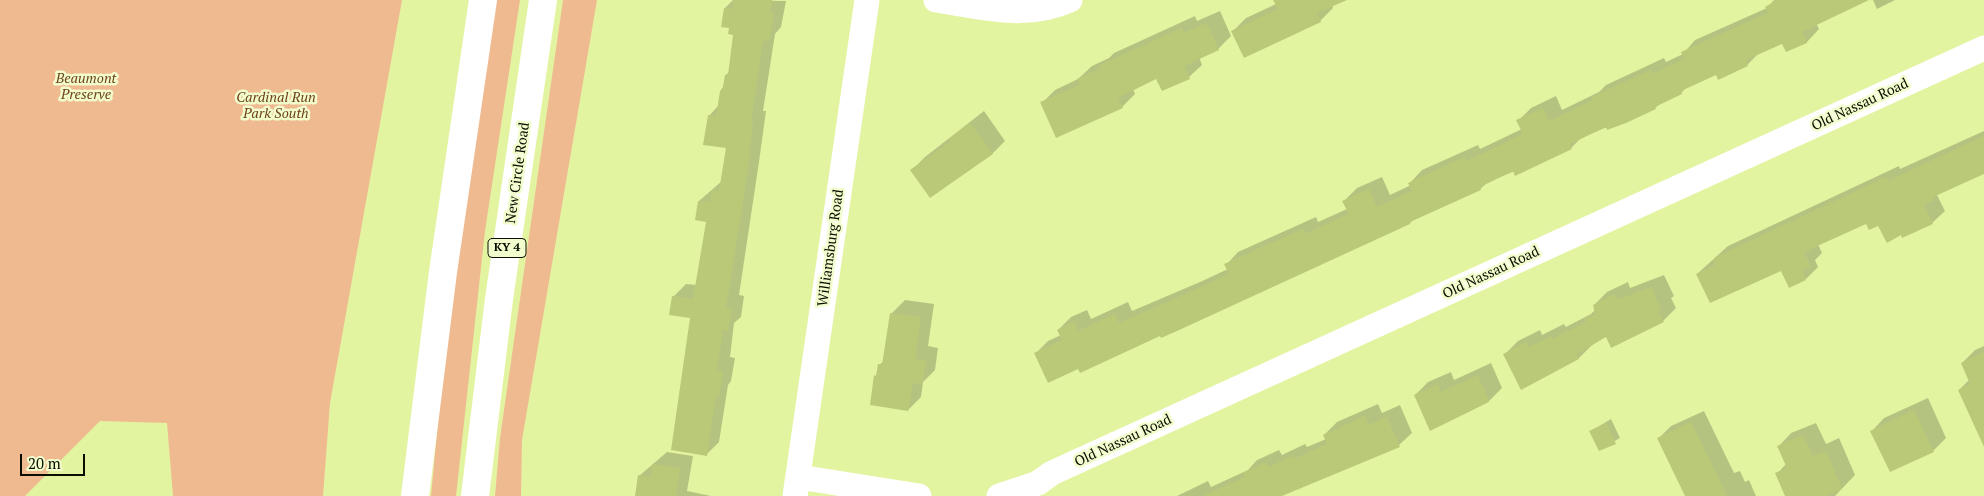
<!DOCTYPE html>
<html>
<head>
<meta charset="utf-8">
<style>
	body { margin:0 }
	#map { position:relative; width:1984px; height:496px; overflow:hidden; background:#e3f4a1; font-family:"PT Serif",serif }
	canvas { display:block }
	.scale { position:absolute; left:20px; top:454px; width:65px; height:22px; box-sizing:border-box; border:2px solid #0a0d00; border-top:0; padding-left:6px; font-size:15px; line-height:18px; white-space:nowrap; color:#0a0d00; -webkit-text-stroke:4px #f2fdcd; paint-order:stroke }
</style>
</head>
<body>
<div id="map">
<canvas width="1984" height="496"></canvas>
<div class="scale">20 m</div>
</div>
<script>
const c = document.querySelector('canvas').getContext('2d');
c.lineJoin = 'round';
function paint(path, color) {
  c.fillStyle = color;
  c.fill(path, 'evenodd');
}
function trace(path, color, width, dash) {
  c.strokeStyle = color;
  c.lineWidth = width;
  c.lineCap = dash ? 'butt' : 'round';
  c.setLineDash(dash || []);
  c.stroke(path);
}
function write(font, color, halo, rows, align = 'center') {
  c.font = font + ' "PT Serif",serif';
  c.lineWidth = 5;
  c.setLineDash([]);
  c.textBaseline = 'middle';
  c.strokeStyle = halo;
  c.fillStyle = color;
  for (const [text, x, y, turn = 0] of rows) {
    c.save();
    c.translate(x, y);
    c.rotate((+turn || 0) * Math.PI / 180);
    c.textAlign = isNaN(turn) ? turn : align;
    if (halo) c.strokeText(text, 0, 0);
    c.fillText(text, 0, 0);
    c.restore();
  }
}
paint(new Path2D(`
	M0 0H402L330 403 323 496H173L167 423 100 421 25 496H0Z
	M495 0H520L485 231 456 496H431L443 369Z
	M563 0H597L522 440 521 496H495L500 438Z`), '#f0ba91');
paint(new Path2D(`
	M733 0 786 1 781 27 775 34 763 111H766L759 162 739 295 744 296 741 317 734 323 730 357 735 358 731 381 728 385 719 442 706 455 692 317 673 297 686 284 697 285 708 221 699 201 722 181 727 147 709 116 718 106 726 75 729 72 735 34 725 8Z
	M1275 0H1344L1332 5 1333 8 1320 21 1233 31 1246 18 1276 4Z
	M1774 0H1866L1816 23 1819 29 1807 42 1787 51 1783 42 1759 53 1747 65 1717 73 1687 87 1681 93 1661 103 1655 108 1582 137 1571 148 1488 182 1480 189 1414 219 1410 223 1079 367 1035 354 1048 341 1061 335 1058 330 1071 317 1087 310 1091 319 1128 302 1132 311 1200 282 1228 269 1226 265 1238 252 1316 217 1318 222 1347 209 1344 201 1357 188 1382 177 1390 195 1411 185 1410 183 1422 170 1478 145 1480 149 1522 129 1518 121 1531 108 1556 96 1562 110 1599 92 1606 85 1664 58 1666 62 1683 54 1695 40 1767 8Z
	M1873 0H1895L1877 9Z
	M1220 11 1231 36 1218 49 1199 57 1202 65 1189 77H1156L1133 89 1135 94 1122 107 1042 103 1055 90 1078 79 1092 66 1109 58 1114 53 1195 16 1197 21Z
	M984 111 1005 141 992 154 912 170 925 157Z
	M1984 131V173L1937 195 1945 211 1932 223 1901 233 1867 222 1818 244 1822 253 1815 260 1818 267 1806 279 1781 270 1697 274 1728 246 1899 166 1900 169Z
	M1664 275 1674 296 1671 298 1676 308 1663 321 1606 335 1592 345 1579 358 1505 354 1518 341 1540 330 1542 335 1564 324 1566 327 1591 314 1595 310 1594 305 1607 292 1628 282 1630 288Z
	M905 300 934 304 928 346 938 348 935 370 923 382 921 397 908 410 876 376 879 365 885 360 892 313Z
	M1984 346V422L1959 390 1970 379 1962 363 1975 350Z
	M1491 363 1502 388 1489 401 1415 395 1428 382 1451 372 1454 380Z
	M1928 398 1946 438 1933 451 1890 471 1872 431 1884 418Z
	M1378 404 1382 413 1400 405 1412 433 1399 445 1279 496H1177L1208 481 1211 487 1248 470 1257 460 1279 450 1282 455 1305 444 1307 447 1326 439 1324 435 1337 422Z
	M1704 411 1734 473 1740 471 1745 482 1749 480 1756 496H1686L1659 438 1671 426Z
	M1611 419 1620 438 1599 450 1591 431Z
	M1816 423 1826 444 1839 438 1855 475 1835 496H1786L1777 474 1786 464 1779 446 1791 433Z
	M667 452 693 456 687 491 711 496H636L639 476Z`), '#0003');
paint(new Path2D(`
	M734 0H772L770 13 774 14 769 41 763 40 751 123H753L747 176 726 308H732L728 331 723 330 717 370 723 371 719 396 716 395 707 456 671 450 690 318 669 315 672 296 693 299 706 222 695 220 698 201 710 202 712 190 719 191 726 148 703 145 708 115 716 117 720 91 723 87 725 75H728L733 35 728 34 729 28 721 27 724 8 732 9Z
	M1273 0H1347L1317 13 1321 22 1244 58 1231 31 1278 9Z
	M1777 0H1869L1802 32 1807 43 1786 52 1782 44 1746 60 1748 66 1718 80 1716 75 1681 91 1682 94 1655 107 1656 109 1626 123 1607 130 1606 127 1570 144 1572 149 1515 176 1513 171 1480 187 1481 190 1410 222V224L1177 331 1161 338 1160 336 1080 373 1078 369 1048 383 1034 353 1062 340 1057 330 1074 321 1078 331 1115 314 1119 323 1186 294 1229 274 1224 264 1303 229 1305 234 1349 214 1342 201 1369 189 1377 207 1412 191 1408 183 1465 157 1467 161 1523 134 1516 120 1543 108 1549 121 1593 100 1592 97 1651 70 1653 74 1684 59 1681 52 1768 13 1765 7Z
	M1207 23 1219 50 1184 66 1190 79 1162 91 1156 79 1118 98 1123 108 1056 138 1040 102 1080 85 1077 79 1101 68 1100 65 1182 28 1184 33Z
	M970 123 993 154 930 198 910 170 951 141 949 139Z
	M1984 136V174L1933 197 1934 200 1924 204 1933 224 1902 238 1901 235 1887 243 1878 226 1869 230 1866 224 1804 252 1811 267 1802 270 1806 280 1789 288 1781 271 1710 303 1696 274 1715 265 1714 258 1886 177 1888 181Z
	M1651 287 1661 310 1658 311 1664 322 1611 348 1606 337 1577 354 1579 359 1521 390 1503 354 1527 342 1529 347 1551 336 1552 339 1586 322 1585 319 1595 314 1593 305 1615 294 1617 300Z
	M890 313 921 317 915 359 926 360 922 384 913 383 908 411 870 405 874 375 876 376 878 364 882 365Z
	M1984 352V447L1958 390 1970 384 1961 363Z
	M1478 375 1489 402 1430 431 1414 395 1438 384 1441 392Z
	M1914 410 1934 452 1890 472 1870 431Z
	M1365 416 1369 425 1387 417 1400 447 1282 496H1203L1245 477 1243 473 1266 462 1269 467 1292 456 1294 459 1327 444 1323 435Z
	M1691 422 1727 496H1685L1657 438Z
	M1606 423 1616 444 1599 451 1589 431Z
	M1803 435 1813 456 1826 451 1842 489 1826 496H1785L1775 473 1787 468 1777 446Z
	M652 464 680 468 676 496H635L638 475 651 477Z`), '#b9c978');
trace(new Path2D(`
	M936 0C981 7 1027 20 1070 0
	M799 477 919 496
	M795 496 867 0
	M999 496 1038 483 1052 473 1984 48`), '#fff', 25);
trace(new Path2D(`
	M415 496 443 272 483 0
	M475 496 499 299 543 0`), '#fff', 28);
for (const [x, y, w] of [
	[507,248,38]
]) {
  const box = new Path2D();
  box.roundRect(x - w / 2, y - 9.5, w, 19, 4);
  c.fillStyle = '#f2fdcd';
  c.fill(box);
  trace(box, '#0a0d00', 1);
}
write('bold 12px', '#0a0d00', null, [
	["KY 4",507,248]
]);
write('italic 14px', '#6d401a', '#f2fdcd', [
	["Beaumont",86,79],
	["Preserve",86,95],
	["Cardinal Run",276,98],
	["Park South",276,114]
]);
write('14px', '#0a0d00', '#f2fdcd', [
	["Old Nassau Road",1860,105,-25],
	["New Circle Road",518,173,-82],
	["Williamsburg Road",831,248,-82],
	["Old Nassau Road",1491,273,-25],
	["Old Nassau Road",1123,441,-25]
]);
</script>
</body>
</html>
